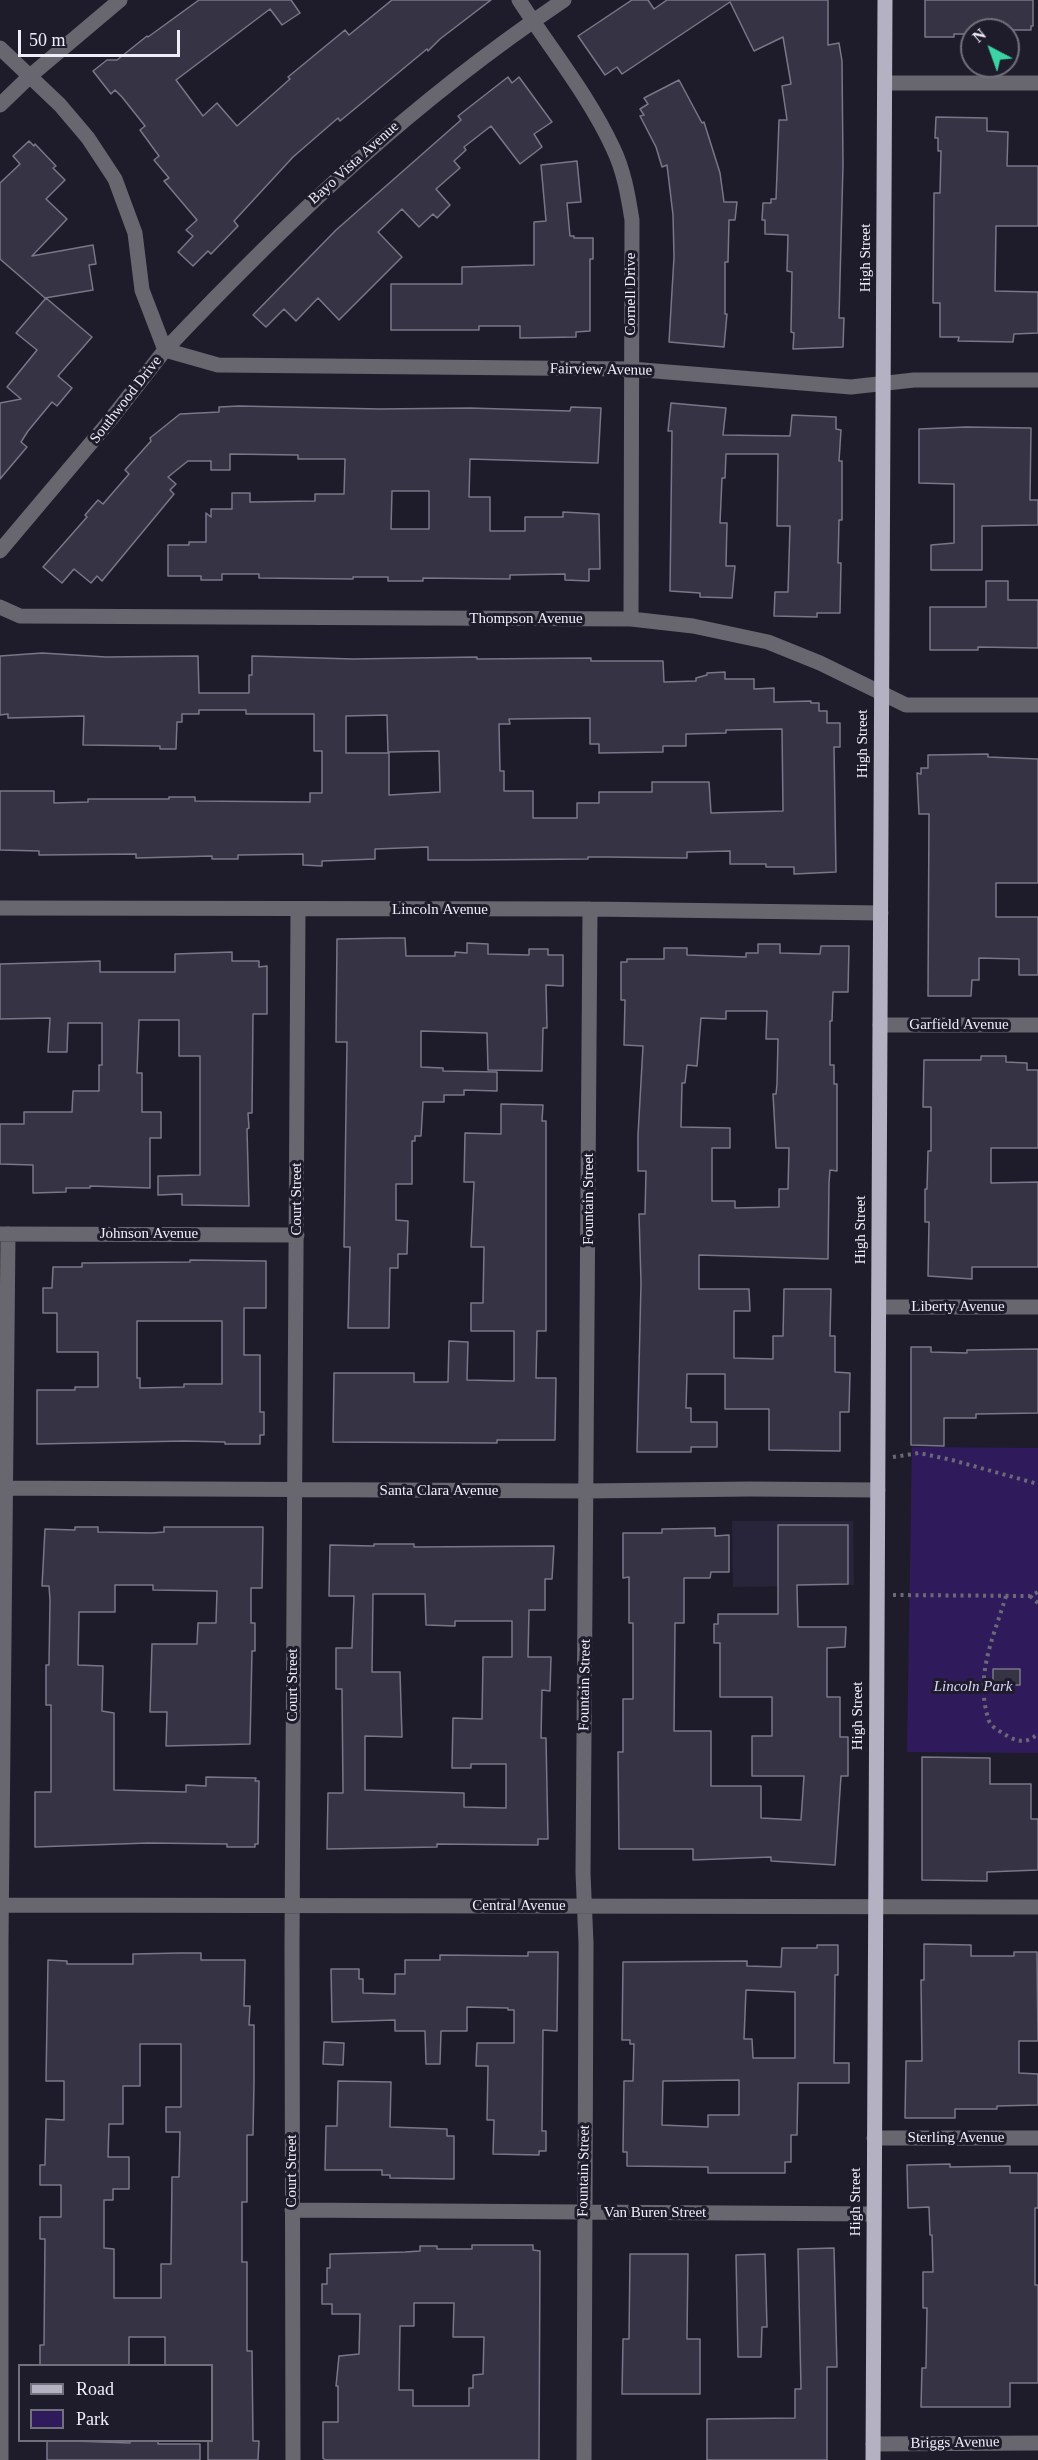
<!DOCTYPE html>
<html>
<head>
<meta charset="utf-8">
<style>
	body { margin:0 }
	#map { position:relative; width:1038px; height:2460px; overflow:hidden; background:#1e1c2b; font-family:"Times New Roman",serif }
	canvas { display:block }
	.legend { position:absolute; left:18px; top:2364px; width:195px; height:78px; box-sizing:border-box; background:#1e1c2b; border:2px solid #72707d; margin:0; padding:8px 10px; list-style:none; font-size:18px; color:#efedf8 }
	.legend li { display:flex; align-items:center; gap:12px; height:30px }
	.legend b { width:30px; border:2px solid #72707d }
	.north { position:absolute; left:960px; top:18px; width:60px; height:60px; box-sizing:border-box; background:#1e1c2b; border:2px solid #72707d; border-radius:50%; rotate:319deg; font-size:16px; font-weight:700; line-height:24px; text-align:center; color:#efedf8 }
	.north::after { content:''; display:block; margin:auto; width:21px; height:27px; background:#3cd4a4; clip-path:polygon(50% 0,100% 100%,50% 72%,0 100%) }
	.scale { position:absolute; left:18px; top:30px; width:162px; height:27px; box-sizing:border-box; border:3px solid #efedf8; border-top:0; padding-left:8px; font-size:18px; line-height:21px; white-space:nowrap; color:#efedf8; -webkit-text-stroke:4px #1e1c2b; paint-order:stroke }
</style>
</head>
<body>
<div id="map">
<canvas width="1038" height="2460"></canvas>
<ul class="legend">
<li><b style="height:8px;background:#b3b1c2"></b>Road</li>
<li><b style="height:16px;background:#2f1b5c"></b>Park</li>
</ul>
<div class="north">N</div>
<div class="scale">50 m</div>
</div>
<script>
const c = document.querySelector('canvas').getContext('2d');
c.lineJoin = 'round';
function paint(path, color) {
  c.fillStyle = color;
  c.fill(path, 'evenodd');
}
function trace(path, color, width, dash) {
  c.strokeStyle = color;
  c.lineWidth = width;
  c.lineCap = dash ? 'butt' : 'round';
  c.setLineDash(dash || []);
  c.stroke(path);
}
function write(font, color, halo, rows, align = 'center') {
  c.font = font + ' "Times New Roman",serif';
  c.lineWidth = 6;
  c.setLineDash([]);
  c.textBaseline = 'middle';
  c.strokeStyle = halo;
  c.fillStyle = color;
  for (const [text, x, y, turn = 0] of rows) {
    c.save();
    c.translate(x, y);
    c.rotate((+turn || 0) * Math.PI / 180);
    c.textAlign = isNaN(turn) ? turn : align;
    if (halo) c.strokeText(text, 0, 0);
    c.fillText(text, 0, 0);
    c.restore();
  }
}
paint(new Path2D(`
	M732 1521H853L854 1585 733 1587Z`), '#282439');
paint(new Path2D(`
	M912 1447 1038 1448V1753L907 1752Z`), '#2f1b5c');
const building = new Path2D(`
	M199 0H291L300 13 282 25 270 9 176 80 203 116 217 103 237 126 290 79 288 77 345 30 349 35 392 0H491L440 39 428 51 427 49 340 121 338 118 293 157 234 221 238 226 211 254 208 251 193 266 178 252 193 236 186 230 197 220 164 181 169 178 154 160 159 156 140 130 145 126 122 97 115 90 111 94 93 71 107 60H117L147 36 148 37Z
	M632 0H648L654 9 667 0H828V45L839 43 842 61 843 165 839 318H844L843 347 793 349 794 333 791 332 792 272 787 271 788 235 765 234V220H762L763 203H771V199H776L779 120H787L782 86 791 84 783 37 754 51 730 2 622 74 617 67 605 75 578 36Z
	M925 0H1033V26H1031V30H972V34H954V37H925Z
	M508 77 512 83 519 77 552 122 534 134 542 147 520 164 491 126 464 147 466 150 454 161 460 168 436 189 450 205 437 218 433 214 419 227 402 209 378 232 402 257 339 320 318 298 296 321 284 309 266 327 253 315 336 230 461 120 458 116Z
	M679 80 702 123 704 122 720 173 724 202H737L735 220H729L728 262H725V314H727L724 347 669 342 674 257 673 215 667 165 662 167 656 147 640 116 644 115 640 109 648 104 644 98Z
	M936 117 987 118V131L1008 132 1007 166H1038V226H996L995 291 1038 292V333L1014 334 1013 342 958 341 959 337H940V303H933L934 193H940L941 151H938V138H935Z
	M29 141 34 146 35 144 56 166 53 168 65 180 46 199 67 219 32 256 93 245 96 264 89 265 93 290 45 298 0 259V183L20 164 13 156Z
	M577 161 581 202 567 203 570 236H574V238H593V259H590V331L576 332V337L520 338V326H479V330H391V284H462V267L534 265V222L546 221 541 165Z
	M46 298 92 337 58 376 72 388 57 406 52 402 28 431 21 442 27 447 0 479V403L21 399 7 387 37 350 16 333Z
	M671 403 726 408 723 435 790 436 792 415 836 417V429L841 430 839 461H842V520H839L838 563H841L840 613H817V617L774 616 775 592H788L790 526H777L778 454H726L725 478H722L720 523H727L726 566H735L732 598 700 597V593L670 591 672 431H668Z
	M239 406 380 409 470 408 570 411 571 407 601 408 598 463 470 459 469 497H490V531H525V517H563V512L599 514 600 569H589V581L565 580V574L510 575V579L423 578V581H388V577H353V579L259 578V574H222V580H201V576H168V545H189V542H206V513L211 517V509H232V493H250V502L315 501V494H344L345 459H298V455L230 454V470H211V461H188L168 477 176 484 170 490 174 494 102 581 97 576 91 583 74 569 62 583 43 567 87 517 85 515 98 500 103 504 129 474 125 470 151 441 150 438 180 414 219 412V407ZM392 491H429V529H391Z
	M966 427 1031 428 1030 500H1038V525L982 526V570H931V545L954 543V484L919 483V429Z
	M986 581H1008V600H1038V648L978 647V650H930V607H986Z
	M42 653 106 657 198 656 199 693H249V675H252V656L353 659 477 657V659L591 658V661H663L664 682 696 681V678L707 675V673L725 672V679H754V689L774 688V702L811 701V703H819V711H827V723H840V747H834L836 872 794 874V867H766V864H730V851L687 852V858L607 857H588V859L468 860H428V847L375 849V859L322 861V866L303 865V854L238 855V859H212V856L136 858V854L39 855V851L0 850V791H54V803L88 802V799H169V797H195V801L310 802V793H322V751H314V714H246V710H199V714H182V722H177L176 749H160V746L83 745 84 716 8 718V714L0 715V656ZM387 715 388 752 439 751 440 792 389 795V753H346V716ZM590 718V744H599V753L663 752V746H686V734L726 733V730L782 729 783 811 711 813 709 782H652V792H599V803H577V818H533V791H504V771H500L499 724H510L509 719Z
	M988 754V757L1038 759V883H996V917H1038V975H1019V959L979 958V980H972L971 996H928L929 814H919L917 773 921 774V768H928V755Z
	M389 938H405L406 956H455V952L467 953V943L488 944V954L529 955V949H548V955H563V986L546 985 547 1028H543L542 1071 488 1070 487 1033 421 1031V1067L443 1068V1071L497 1072V1091L464 1090V1095H444V1102H423L421 1136H415V1141H412V1184H396V1220L408 1221 407 1254H398V1268H390L389 1328H348L350 1247H344L347 1042H336L337 939Z
	M758 944H780V953L820 954 821 946H849L848 992H833L832 1021H830V1065H834V1084H837V1171L830 1170 829 1183 828 1259 699 1255V1289H749L750 1311H734V1358L773 1359V1336H783L784 1289H831L830 1336H835V1372L850 1373 849 1412H840V1451L769 1450V1409H725V1374H687L686 1408H691V1422H717V1447H691V1452H637L641 1283 639 1214H645L646 1171H638V1135L643 1046 624 1045 625 1000H621V962H627V959H664V948H687V955L746 957V953H758ZM726 1011H767L766 1039H778L777 1084 776 1094H773L776 1148H789L788 1189H779V1207L735 1208V1201H712V1148H730V1128L681 1127 682 1083H685L687 1065 697 1066 701 1018 726 1019Z
	M232 952V961H259V967L267 966V1014H253L252 1113H248L249 1128 247 1129 249 1206 182 1205V1194L158 1195V1176L200 1175V1056H179V1020H139L137 1073H142V1112H161V1138H150V1188L90 1186V1188H66V1192L33 1193V1165L0 1164V1124H24V1112H72L73 1091H99V1065H102V1023H68L67 1052H48L50 1018 0 1019V964L100 961V972H175V954Z
	M981 1056H1006V1062L1027 1063V1070H1038V1148H991V1183L1038 1182V1267H972V1279L928 1276 929 1222H925V1189H927L928 1151H931V1107H923L924 1060H981Z
	M501 1104 543 1105 542 1121H546V1331H537L536 1378H556L555 1440H497V1443L333 1442 334 1373H414V1382H448L449 1341 468 1342 467 1380 514 1381V1331H471V1303H483L484 1247H471L474 1182H464L465 1133 501 1134Z
	M190 1260 266 1261V1308H244V1355H260V1412H264V1435H260V1444H225V1442L184 1441 37 1444V1390H75V1387H98V1352H57V1313H43V1288H52L53 1267H82V1263L190 1262ZM137 1321H222V1384H184V1387L140 1388V1378H137Z
	M911 1347H931V1352L967 1353V1350L1038 1349V1413L976 1414V1418H944V1446L911 1445Z
	M778 1525H848V1584L797 1585 798 1627H846L845 1647 827 1648V1697H840V1737H848V1776H841L835 1865 771 1861V1857L693 1860V1849H619L618 1752H623V1699H633V1623H629V1577L623 1578V1533H662V1529L715 1528V1536L729 1535V1572H711L710 1578H684V1623H675L674 1731H711V1786H761V1818L801 1820 804 1776H752V1736H772V1697H720V1643H714V1624H718V1614H778Z
	M75 1527H98V1532L152 1533 164 1532V1527H263L262 1588H251V1623H255V1651H252L250 1744 166 1746 167 1712H150L152 1644H197L198 1623H216L217 1591 153 1590V1585H115V1612H79L78 1665 103 1666 102 1711 114 1713V1790L186 1792V1785L206 1786V1777L256 1778 255 1781H259L258 1844H255V1847H227V1844L148 1843 35 1847V1792H51V1705H46V1665H49L50 1600 49 1586H42L45 1529 75 1530Z
	M374 1544H414V1547L554 1546 552 1579H545V1610H529L528 1657H551L550 1691 542 1690 541 1738H546L548 1839H538V1845L437 1844V1847L327 1849 328 1793H343L342 1689H336V1648H352L354 1596H329L330 1545 374 1546ZM373 1594H425L426 1625 455 1626V1621H512V1657H483L482 1719 453 1718 452 1768H471V1764H506V1808L464 1807V1793L365 1790V1736L402 1737 400 1672H372Z
	M993 1669H1020V1685H993Z
	M922 1757 990 1758V1784H1031V1819H1038V1870L987 1872V1881L922 1880Z
	M924 1944 971 1945V1956H1014V1952H1037L1038 2041H1019V2073L1038 2074V2105L997 2106V2109H955V2118H905L906 2061H922L921 1980H924Z
	M817 1945H838V1975H835L834 2063H849V2083H798L797 2135H791V2162H785V2173H708V2167L627 2166V2152H623L624 2081H633L634 2044H630V2040H622L623 1962 747 1961V1966L781 1967 782 1948H817ZM746 1990 795 1992V2058H753L752 2039H744ZM739 2080V2115H708V2127L662 2125 663 2081Z
	M528 1952H558L557 2031 543 2030 542 2131H546V2151H539V2155L493 2154 494 2120H487L488 2066H476L477 2043H514V2010H508V2008L467 2007V2031H441L440 2064H426L425 2031H395V2020L332 2022 331 1969H359V1979H363V1993L395 1994V1974H405V1960H440V1955L528 1956Z
	M180 1953H201V1960H245L244 2006H250L249 2025H254V2082L253 2135H247V2202H242V2262H247V2351H252L253 2441H259L258 2460H208V2440H212V2366H165V2337H129V2366L40 2365V2345H44L45 2239H40V2217H61V2185H40V2165H45L46 2119 64 2120V2081H46L48 1960 67 1961V1964H133V1954ZM140 2044H181V2107H166V2132H180L179 2177H172L171 2264H161V2298H114V2249L104 2248V2200H113V2189H129V2157H108L109 2124H123V2086H140Z
	M324 2042 344 2043 343 2065 323 2064Z
	M338 2081 391 2082 390 2127 447 2129V2136H454V2179L390 2178V2175H382V2170H325L326 2126H337Z
	M950 2164V2167L1010 2166V2173H1038V2208H1035V2285H1038V2383H1010V2407H921L922 2368H926L927 2308H923V2272H933L932 2235H930L929 2207 908 2208 907 2165Z
	M472 2245H533V2250L540 2251 539 2460H325L323 2458V2422H338V2386H336L339 2356 359 2354 360 2314H332V2304H322V2284H327V2268H330V2254L405 2252 420 2251V2246H437V2249H472ZM414 2303H454L453 2337H484L483 2374 473 2375V2388H469V2406H413V2390H399L400 2326H414Z
	M834 2248 837 2367H827V2460H707V2419L795 2418V2389H801L798 2249Z
	M630 2254H688L687 2339H700V2394H622L623 2339H629Z
	M765 2254 767 2327H762L761 2357H738L736 2255Z
	M47 2440 130 2443V2440H158V2444H200V2460H47Z`);
paint(building, '#363444');
trace(building, '#797689', 1.5);
trace(new Path2D(`
	M893 1457 919 1453 952 1460 1038 1484
	M893 1595 1030 1596 1038 1592
	M1006 1596C995 1633 977 1670 986 1710 987 1714 988 1720 990 1723 994 1729 1003 1733 1009 1737 1021 1743 1028 1742 1038 1734
	M1030 1596 1038 1603`), '#6b6977', 4, [3, 4.5]);
trace(new Path2D(`
	M519 0C550 48 589 96 613 148 624 171 628 195 632 220L631 619
	M564 0C412 102 291 217 165 350L218 365 631 369 851 387 914 380H1038
	M0 48 60 105 88 138 115 179 135 233 142 290 165 350 107 424 0 551
	M885 83H1038
	M0 105 30 76 120 0
	M0 607 20 616 631 619 693 626 768 642 820 663 906 705H1038
	M0 908 590 909 881 913
	M880 1025H1038
	M0 1234 297 1235
	M879 1307H1038
	M0 1488 587 1491 750 1489 878 1490
	M0 1905 1038 1907
	M874 2138H1038
	M292 2210 874 2214
	M873 2444 1038 2443
	M1 2460V1941L8 1234
	M293 2460 292 1943 298 910
	M584 2460 586 1943 583 1873 590 909`), '#68676f', 15);
trace(new Path2D(`
	M873 2460 885 0`), '#b3b1c2', 15);
write('15px', '#efedf8', '#1e1c2b', [
	["Bayo Vista Avenue",354,163,-42],
	["High Street",866,258,-90],
	["Cornell Drive",631,294,-90],
	["Fairview Avenue",601,370,1],
	["Southwood Drive",126,400,-52],
	["Thompson Avenue",526,619],
	["High Street",863,744,-90],
	["Lincoln Avenue",440,910],
	["Garfield Avenue",959,1025],
	["Court Street",297,1199,-90],
	["Fountain Street",589,1199,-90],
	["High Street",861,1230,-90],
	["Johnson Avenue",149,1234],
	["Liberty Avenue",958,1307],
	["Santa Clara Avenue",439,1491],
	["Court Street",293,1685,-90],
	["Fountain Street",585,1685,-89],
	["High Street",858,1716,-90],
	["Central Avenue",519,1906],
	["Sterling Avenue",956,2138],
	["Court Street",292,2171,-90],
	["Fountain Street",584,2171,-89],
	["High Street",856,2202,-90],
	["Van Buren Street",655,2213],
	["Briggs Avenue",955,2443,-1]
]);
write('italic 15px', '#dbd4fe', '#1e1c2b', [
	["Lincoln Park",973,1687]
]);
</script>
</body>
</html>
